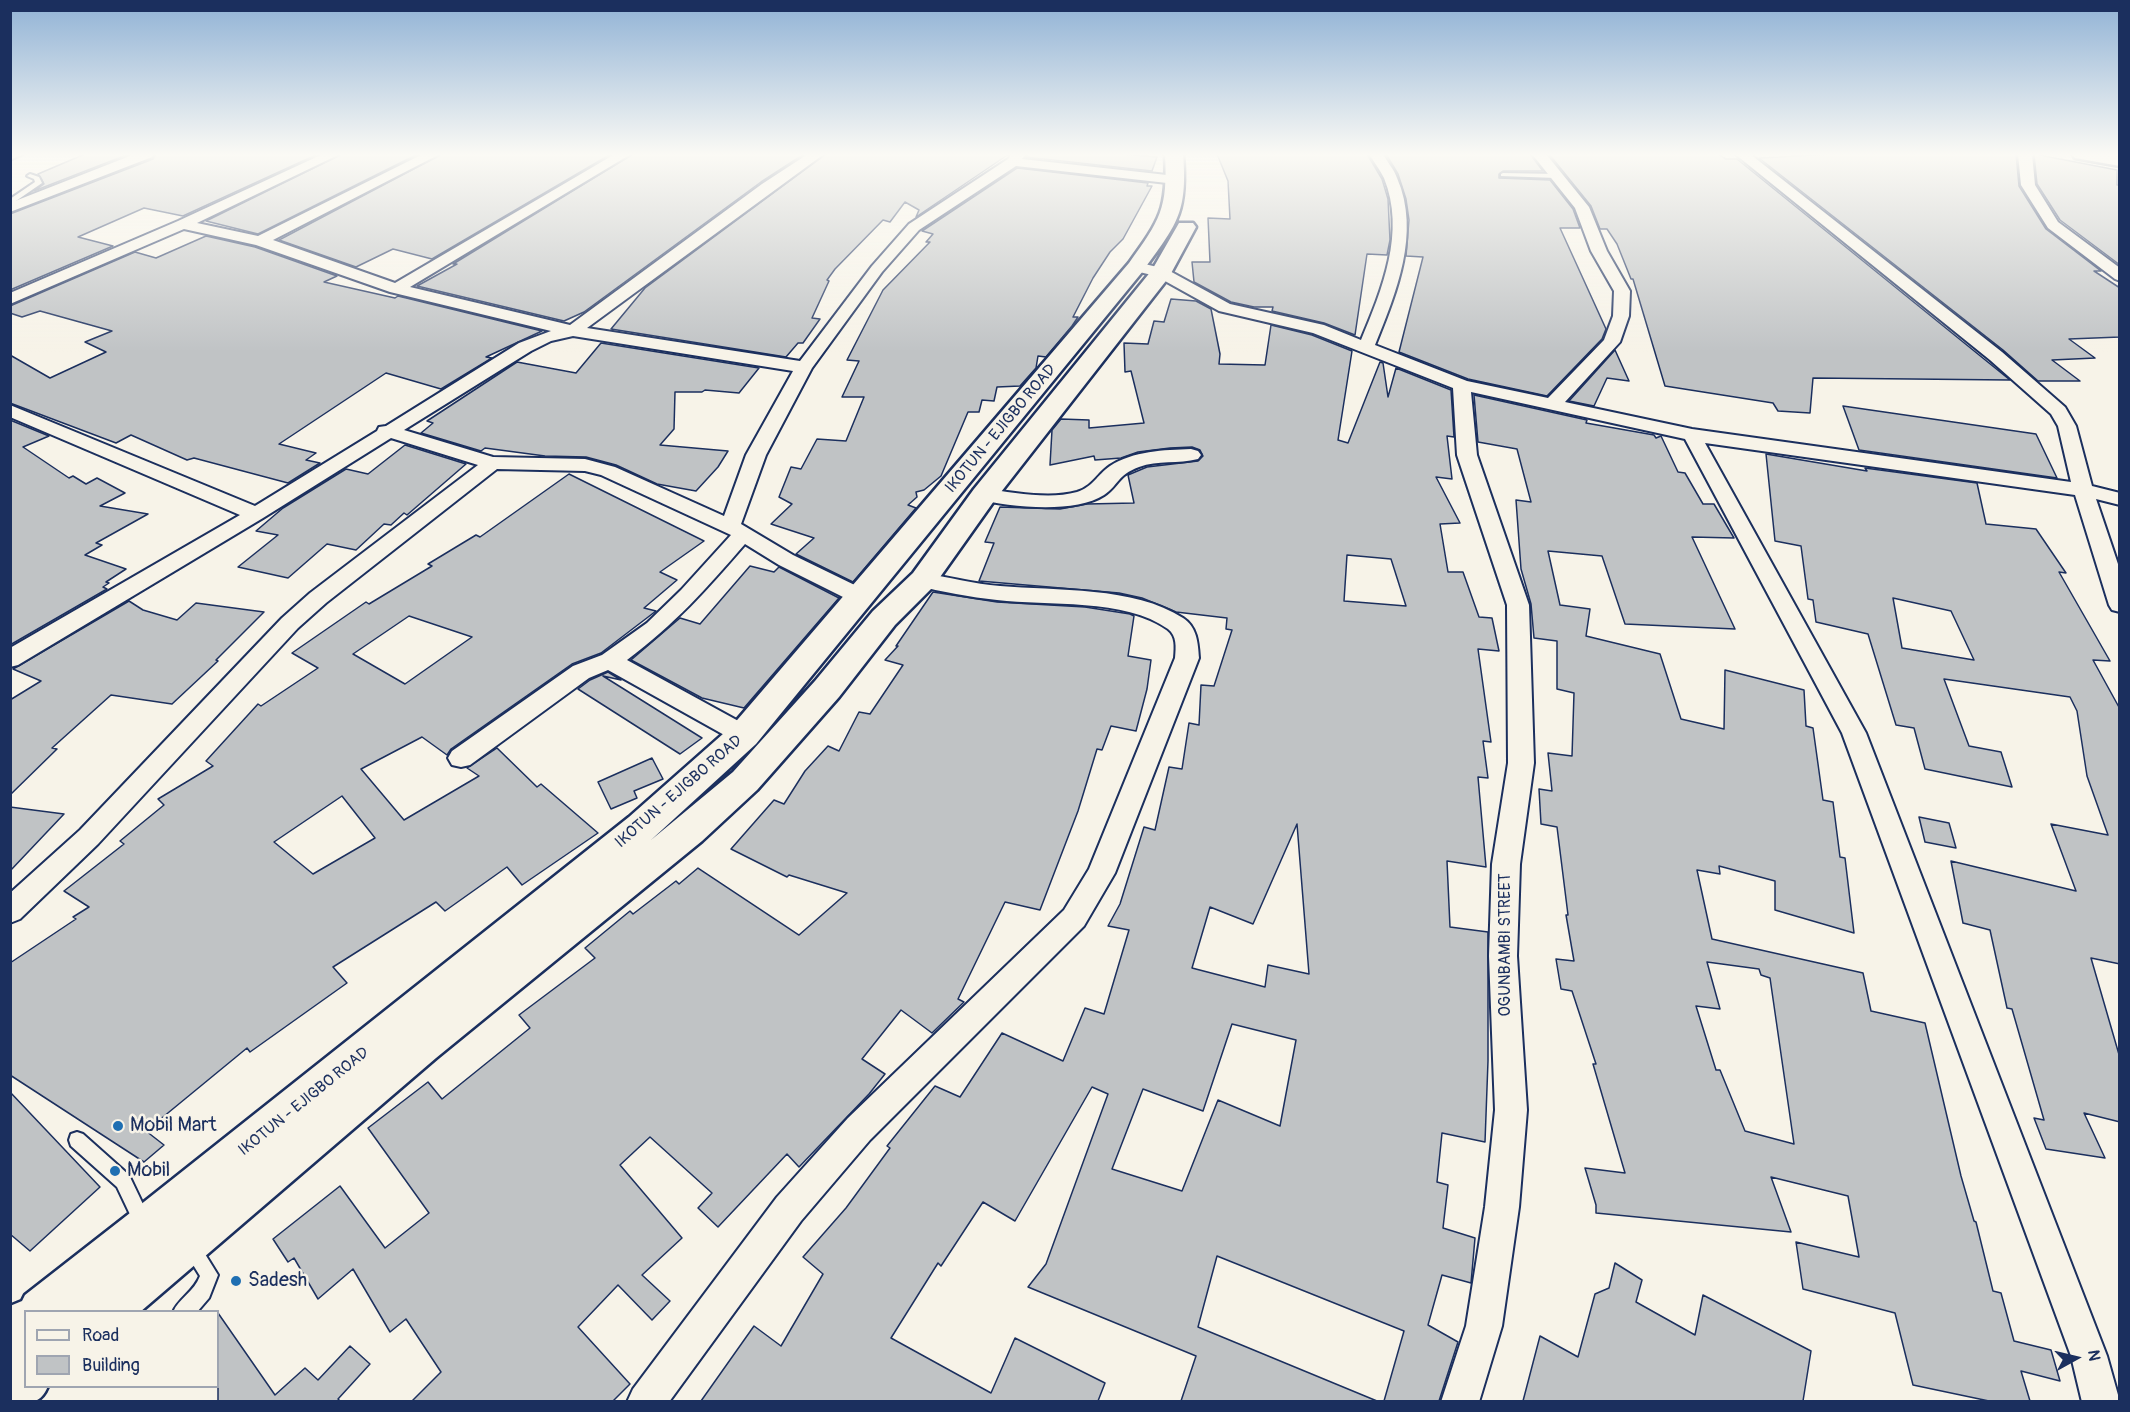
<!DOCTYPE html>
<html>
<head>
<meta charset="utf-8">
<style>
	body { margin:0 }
	#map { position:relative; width:2130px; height:1412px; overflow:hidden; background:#f7f3e8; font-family:Pangolin,sans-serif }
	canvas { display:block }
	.frame { position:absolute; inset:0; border:12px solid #1b2f5e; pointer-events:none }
	.legend { position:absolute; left:24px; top:1310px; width:195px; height:78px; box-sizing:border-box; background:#f7f3e8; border:2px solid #9fa5b1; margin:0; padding:8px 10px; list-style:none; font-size:18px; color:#1b2f5e }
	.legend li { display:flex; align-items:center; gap:12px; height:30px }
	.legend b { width:30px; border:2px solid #9fa5b1 }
	.north { position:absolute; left:2046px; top:1328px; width:60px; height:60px; -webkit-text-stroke:4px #f7f3e8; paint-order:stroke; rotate:82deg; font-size:16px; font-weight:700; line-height:24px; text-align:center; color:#1b2f5e }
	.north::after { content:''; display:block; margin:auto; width:21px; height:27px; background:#1b2f5e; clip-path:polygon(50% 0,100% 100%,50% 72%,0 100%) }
</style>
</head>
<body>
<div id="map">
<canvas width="2130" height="1412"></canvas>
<div class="frame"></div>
<ul class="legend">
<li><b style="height:8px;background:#f7f3e8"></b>Road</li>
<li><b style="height:16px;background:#c0c3c5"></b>Building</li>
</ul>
<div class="north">N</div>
</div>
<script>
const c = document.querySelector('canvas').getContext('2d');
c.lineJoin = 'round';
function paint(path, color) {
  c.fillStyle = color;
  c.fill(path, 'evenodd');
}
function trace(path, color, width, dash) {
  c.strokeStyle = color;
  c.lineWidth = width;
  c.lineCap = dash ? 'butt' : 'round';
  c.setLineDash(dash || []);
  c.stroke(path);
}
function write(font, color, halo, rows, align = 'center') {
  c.font = font + ' Pangolin,sans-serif';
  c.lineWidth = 5;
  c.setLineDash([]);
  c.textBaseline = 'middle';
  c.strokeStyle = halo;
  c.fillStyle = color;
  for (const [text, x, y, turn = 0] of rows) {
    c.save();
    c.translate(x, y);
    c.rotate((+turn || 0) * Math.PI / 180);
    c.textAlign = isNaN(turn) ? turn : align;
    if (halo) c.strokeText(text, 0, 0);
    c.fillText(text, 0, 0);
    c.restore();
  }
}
const building = new Path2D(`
	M85 154H129L34 191 44 184 38 174Z
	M156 154H318L183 216 144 208 78 237 113 246 10 290V214L153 159Z
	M342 154H418L258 234 206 221Z
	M442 154H611L432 259 393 249 356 267 279 240Z
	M633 154H804L761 182 584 312 564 321 417 286 457 264H453Z
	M826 154H1009L916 217 919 210 905 202 890 222 883 220 835 269 827 280 829 281 812 318 820 319 803 343H798L786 357 611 329 645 288Z
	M1028 154H1118L1157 157 1152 171 1026 157Z
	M1217 154H1367L1382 179 1388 199 1390 240 1387 255 1367 254 1355 335 1324 323 1272 311 1273 307H1254L1231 302 1194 282 1192 262H1210L1208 218 1230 219 1228 181Z
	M1386 154H1530L1543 171H1503L1499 174V178L1550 180 1573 209 1580 228H1560L1606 329 1602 339 1547 396 1468 379 1399 352 1423 257 1406 256 1409 220 1406 199 1398 174Z
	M1549 154H1718L1726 159H1737L2010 380 1813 378 1810 413 1778 411 1773 403 1665 386 1633 279H1631L1617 244 1607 229H1600L1591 206Z
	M1837 154H2016L2019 186 2046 229 2101 271H2094L2120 288V337L2069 339 2095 358 2052 360 2080 381H2038L2003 350 1759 158Z
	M2034 154 2117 170V185H2120V265L2060 220 2037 184Z
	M1017 168 1148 183 1147 186H1152L1123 239 1110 252 1093 278 1073 317H1078L1072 326 1046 357 1038 356 1036 368 1020 386 997 387 994 401 982 400 979 412H968L941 476 924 490 916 492 917 497 908 505 916 508 853 582 796 554 814 538 771 524 792 504 779 497 791 467 801 469 817 439 846 441 864 397H842L859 361 847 360 883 290 930 242H926L933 234 922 231Z
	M206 236 255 247 337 276 324 282 395 298 398 296 542 331 486 357 492 358 441 389 386 373 279 444 316 453 306 460 320 463 288 483 194 458 187 460 131 435 116 443 10 403V355L50 378 106 352 85 342 112 331 40 311 22 317 10 313V306L135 252 156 258Z
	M1171 299 1196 301 1211 309 1220 354 1219 364 1265 365 1271 325 1312 335 1352 351 1338 440 1348 443 1380 362 1383 363 1388 397 1396 368 1451 390 1454 437 1447 436 1452 479 1436 477 1460 523 1440 524 1448 572H1463L1479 617 1492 618 1499 651 1478 649 1491 742 1483 741 1488 778 1478 777 1486 867 1447 861 1450 927 1488 932V1061L1485 1142 1442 1133 1437 1182 1448 1185 1443 1228 1475 1238 1471 1283 1442 1275 1428 1325 1458 1342 1439 1401H1384L1404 1331 1217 1256 1198 1327 1377 1401H1181L1196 1356 1028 1287 1046 1264 1108 1094 1092 1087 1015 1221 983 1202 941 1266 938 1263 891 1338 991 1393 1015 1338 1105 1383 1098 1401H701L754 1326 781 1346 823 1274 803 1257 846 1208 890 1148 887 1146 935 1086 960 1097 1002 1033 1063 1061 1085 1008 1104 1014 1129 930 1108 926 1120 904 1144 827 1155 830 1169 767 1182 769 1189 723 1199 725 1201 685 1214 686 1232 630 1226 629 1227 618 1176 612 1142 598 1119 593 979 581 994 543 985 542 1000 507 1060 509 1087 504 1134 503 1128 475 1147 467 1198 461 1203 456 1200 450 1192 447 1170 448 1138 452 1121 458 1095 460 1094 456 1050 465 1052 430 1061 419 1089 420V428L1144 423 1131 371 1125 372 1124 343 1148 344 1154 321 1164 322ZM1347 555 1391 559 1406 606 1344 601ZM1297 824 1309 974 1268 965 1265 987 1192 968 1210 907 1253 924ZM1232 1024 1296 1040 1280 1126 1218 1100 1182 1191 1112 1169 1143 1089 1203 1111Z
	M601 343 759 368 739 393 705 390 702 392H675L674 429 660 445 728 451 718 467 696 491 657 484 616 465 586 457 545 456 485 448 481 451 421 433 433 423 427 421 517 362 576 373Z
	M1615 350 1629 381 1607 378 1594 406 1569 401Z
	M1474 395 1587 420 1586 423 1654 435 1656 438 1661 436 1678 472 1685 473 1703 504H1714L1734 538 1692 537 1735 629 1625 624 1602 556 1548 551 1560 605 1590 609 1586 636 1660 654 1681 719 1724 729 1725 670 1804 690 1806 726 1813 728 1823 800 1833 802 1840 857 1845 858 1854 933 1775 910V881L1719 866 1720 874 1697 870 1712 939 1863 973 1871 1011 1925 1023 1961 1176 1974 1221 1976 1222 1993 1291 2001 1293 2014 1341 2051 1350 2060 1381 2021 1371 2030 1401H1989L1913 1385 1895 1313 1803 1289 1796 1242 1859 1257 1848 1196 1771 1177 1791 1232 1596 1213V1205L1585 1168 1625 1173 1593 1064H1596L1572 991 1561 989 1556 959 1574 961 1566 915H1568L1557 827 1541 824 1539 789 1552 791 1548 753 1572 756 1574 693 1557 689V641L1534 638 1531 604 1521 569 1516 500 1531 502 1517 449 1478 442ZM1707 962 1759 969 1761 975 1770 978 1794 1144 1745 1131 1720 1070H1716L1696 1006 1720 1009Z
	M1843 406 2036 434 2057 478 1859 450Z
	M10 420 49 436 23 447 69 478 73 476 86 484 97 478 125 493 100 506 148 514 96 543 102 545 85 555 126 569 106 582 109 583 103 587 107 589 10 645Z
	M405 445 466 464 407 515 404 513 391 525 384 524 356 550 327 544 288 578 238 567 278 535 256 531 283 508 346 469 368 474Z
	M1766 454 1867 471 1865 468 1977 483 1986 524 2036 529 2066 573 2059 572 2110 661 2093 660 2120 709V964L2091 958 2120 1058V1122L2084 1113 2105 1158 2046 1149 2034 1118 2044 1120 2012 1009 2007 1008 1990 930 1963 923 1951 861 2076 891 2051 824 2108 835 2087 776 2077 711 2070 697 1944 679 1969 746 2001 752 2012 787 1925 769 1914 728 1896 725 1868 634 1816 622 1813 600 1808 599 1801 546 1775 541ZM1893 598 1951 611 1974 660 1902 648Z
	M569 474 704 541 660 572 677 580 644 608 656 611 601 653 572 664 451 749 447 755 422 737 361 769 404 820 479 776 467 768 497 748 537 787 541 784 598 833 522 885 507 867 445 911 436 902 333 967 347 983 250 1052 247 1048 146 1131 164 1145 144 1162 10 1075V963L76 919 73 917 89 907 64 891 124 844 120 841 164 805 158 799 213 766 206 761 258 704 261 706 318 668 292 653 366 602 369 604 432 566 428 564 476 535 480 537ZM409 616 472 637 405 684 353 654ZM342 796 375 838 313 874 274 842Z
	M750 566 774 572 779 567 839 598 744 708 702 698 631 660 680 618 700 624Z
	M933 592 997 602 1085 607 1130 614 1134 616 1128 656 1151 660 1147 689 1136 731 1111 726 1102 750 1097 749 1078 811 1040 910 1005 902 958 999 964 1002 932 1033 901 1010 862 1059 885 1074 869 1094 799 1167 787 1154 718 1227 698 1208 712 1193 650 1137 620 1165 682 1238 642 1275 670 1301 652 1320 618 1285 578 1327 630 1384 613 1401H412L441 1372 406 1319 390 1332 353 1269 318 1299 294 1258 288 1262 273 1239 340 1186 385 1248 429 1213 368 1128 428 1082 442 1099 530 1028 519 1015 595 958 585 948 630 911 633 914 676 881 679 884 698 868 799 935 847 893 789 875 787 877 731 849 774 800 784 804 805 771 828 746 839 751 859 712 870 714 903 665 885 660 898 646H896Z
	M129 601 143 610 177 620 196 603 264 612 216 660 218 661 172 704 111 695 52 748 57 749 10 795V700L41 681 13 669Z
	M608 672 621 680 603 676 702 738 680 754 578 689 590 680Z
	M652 758 663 779 634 791 637 798 611 809 598 782Z
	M10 807 64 814 10 871Z
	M1919 817 1949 823 1956 848 1925 842Z
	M10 1092 100 1187 30 1251 10 1234Z
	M1615 1263 1642 1280 1636 1302 1695 1335 1703 1295 1811 1351 1803 1401H1523L1540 1336 1578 1357 1595 1294 1609 1288Z
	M218 1313 275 1395 305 1368 318 1380 350 1346 370 1364 338 1399 340 1401H218Z`);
paint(building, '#c0c3c5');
trace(building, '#1b2f5e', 1.5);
const lane = new Path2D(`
	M1503 173 1557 174 1560 176 1557 178 1501 176V174Z
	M30 174 39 177 42 183 16 201 20 206 19 208H13L10 204V199L35 182 34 179 27 176Z
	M77 1132 83 1134 129 1175 151 1221 148 1227 142 1230 136 1227 117 1187 71 1146 69 1140 71 1134Z
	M191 1238 197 1241 218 1275 209 1298 197 1312H173C179 1298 194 1292 200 1276L182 1247 185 1241Z`);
const street = new Path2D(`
	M10 154H23L10 160Z
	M135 154H154L152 157 10 212V203Z
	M323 154H340L197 223 258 236 423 154H440L273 240 395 283 615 154H631L410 287 570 325 762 184 808 154H824L587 328 800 361 872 266 909 224 1008 159 1012 154H1026L1022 159 1176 176 1183 180 1176 184 1016 166 919 230 882 272 812 368 766 455 741 524 793 555 869 592 872 597 869 602 861 604 853 602 779 565 745 544C706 589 675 624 627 660L753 729 756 735 753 741 744 744 735 741 608 670 589 678 470 765 461 767 452 765 448 758 452 751 573 666 602 655 647 623 681 590 731 535 601 475 585 471 497 469 326 603 298 628 98 844 20 919 10 923V893L80 830 282 618 310 593 478 465 391 438 263 518 18 665 10 667V648L240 515 10 417V405L255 506 377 431 379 427 386 426 519 343 551 331 390 292 256 245 184 229 10 304V293L178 221ZM573 336 793 371 746 455 724 516 615 467 585 459 493 457 404 430 531 351 551 341Z
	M1369 154H1383C1387 162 1394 169 1397 178 1421 233 1396 293 1375 345L1467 381 1548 398 1604 340 1613 316 1614 291 1591 251 1575 208 1532 154H1546L1589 207 1607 251 1630 291 1629 316 1620 342 1565 402 1692 429 2071 482 2058 426 2051 414 1990 360 1735 154H1750L2002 352 2065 407 2076 426 2092 486 2120 493V505L2096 499 2120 570V612L2112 610 2109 605 2075 495 1705 443 1866 733 2107 1356 2120 1402H2082L2071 1356 1842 733 1685 439 1471 392 1477 455 1529 605 1534 763 1520 864 1517 956 1527 1110 1519 1207 1502 1326 1479 1402H1441L1466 1326 1485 1207 1495 1110 1489 956 1492 864 1508 763 1507 605 1457 455 1453 388 1313 333 1219 311 1156 276 1131 270 1128 267 1136 262 1166 269 1230 304 1324 325 1361 340C1382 290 1406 232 1384 178 1380 170 1374 162 1369 154Z
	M2018 154H2032L2035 185 2058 222 2120 268V281L2115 279 2048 228 2021 185Z
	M1191 449 1198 451 1201 455 1198 459C1178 464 1158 460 1139 467 1117 475 1118 486 1104 495 1075 514 1009 507 977 499L974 495 977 491 984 489C1013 492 1048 500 1077 492 1093 487 1097 475 1110 466 1133 451 1164 450 1191 449Z
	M923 573C948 577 974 584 1000 586 1056 591 1134 586 1183 618 1197 627 1198 643 1199 658L1115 873 1084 926 870 1140 801 1221 669 1402H627L633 1389 777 1197 848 1118 1064 910 1089 869 1175 658C1176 647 1177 636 1168 629 1125 598 1047 606 997 600 970 597 942 592 915 585L912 580 915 575Z`);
const secondary = new Path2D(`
	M2072 154 2120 155V166L2075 158Z`);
const primary = new Path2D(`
	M1165 154H1183C1188 214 1176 225 1143 271L756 744 651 840 733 772 815 681 873 611 913 573 974 489 1152 270 1179 223H1193L1196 227 1169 277 994 501 933 587 895 625 839 697 757 790 702 841 436 1058 140 1312H26V1386H48C40 1406 29 1402 10 1402V1306L22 1301 25 1295 130 1213 629 817 732 726 1129 263C1160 220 1168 209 1165 154Z`);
trace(lane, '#1b2f5e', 4);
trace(street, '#1b2f5e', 4);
trace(secondary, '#1b2f5e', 5);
trace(primary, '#1b2f5e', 5);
paint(lane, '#f7f3e8');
paint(street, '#f7f3e8');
paint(secondary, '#f7f3e8');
paint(primary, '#f7f3e8');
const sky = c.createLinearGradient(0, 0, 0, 352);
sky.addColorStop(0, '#90b2d5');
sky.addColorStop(0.44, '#fbfaf5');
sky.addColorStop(1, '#fbfaf500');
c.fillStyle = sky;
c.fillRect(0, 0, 2130, 352);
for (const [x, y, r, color] of [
	[118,1126,6,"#1f6fb2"],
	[115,1171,6,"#1f6fb2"],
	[236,1281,6,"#1f6fb2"]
]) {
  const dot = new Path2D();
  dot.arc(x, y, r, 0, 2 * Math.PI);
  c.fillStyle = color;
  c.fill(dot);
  trace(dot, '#f7f3e8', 2);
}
write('16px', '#1b2f5e', '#f7f3e8', [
	["IKOTUN - EJIGBO ROAD",1001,429,-50],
	["IKOTUN - EJIGBO ROAD",679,792,-41],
	["OGUNBAMBI STREET",1506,945,-90],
	["IKOTUN - EJIGBO ROAD",304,1102,-39]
]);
write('20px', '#1b2f5e', '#f7f3e8', [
	["Mobil Mart",130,1126],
	["Mobil",127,1171],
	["Sadesh",248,1281]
], 'left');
</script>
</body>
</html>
